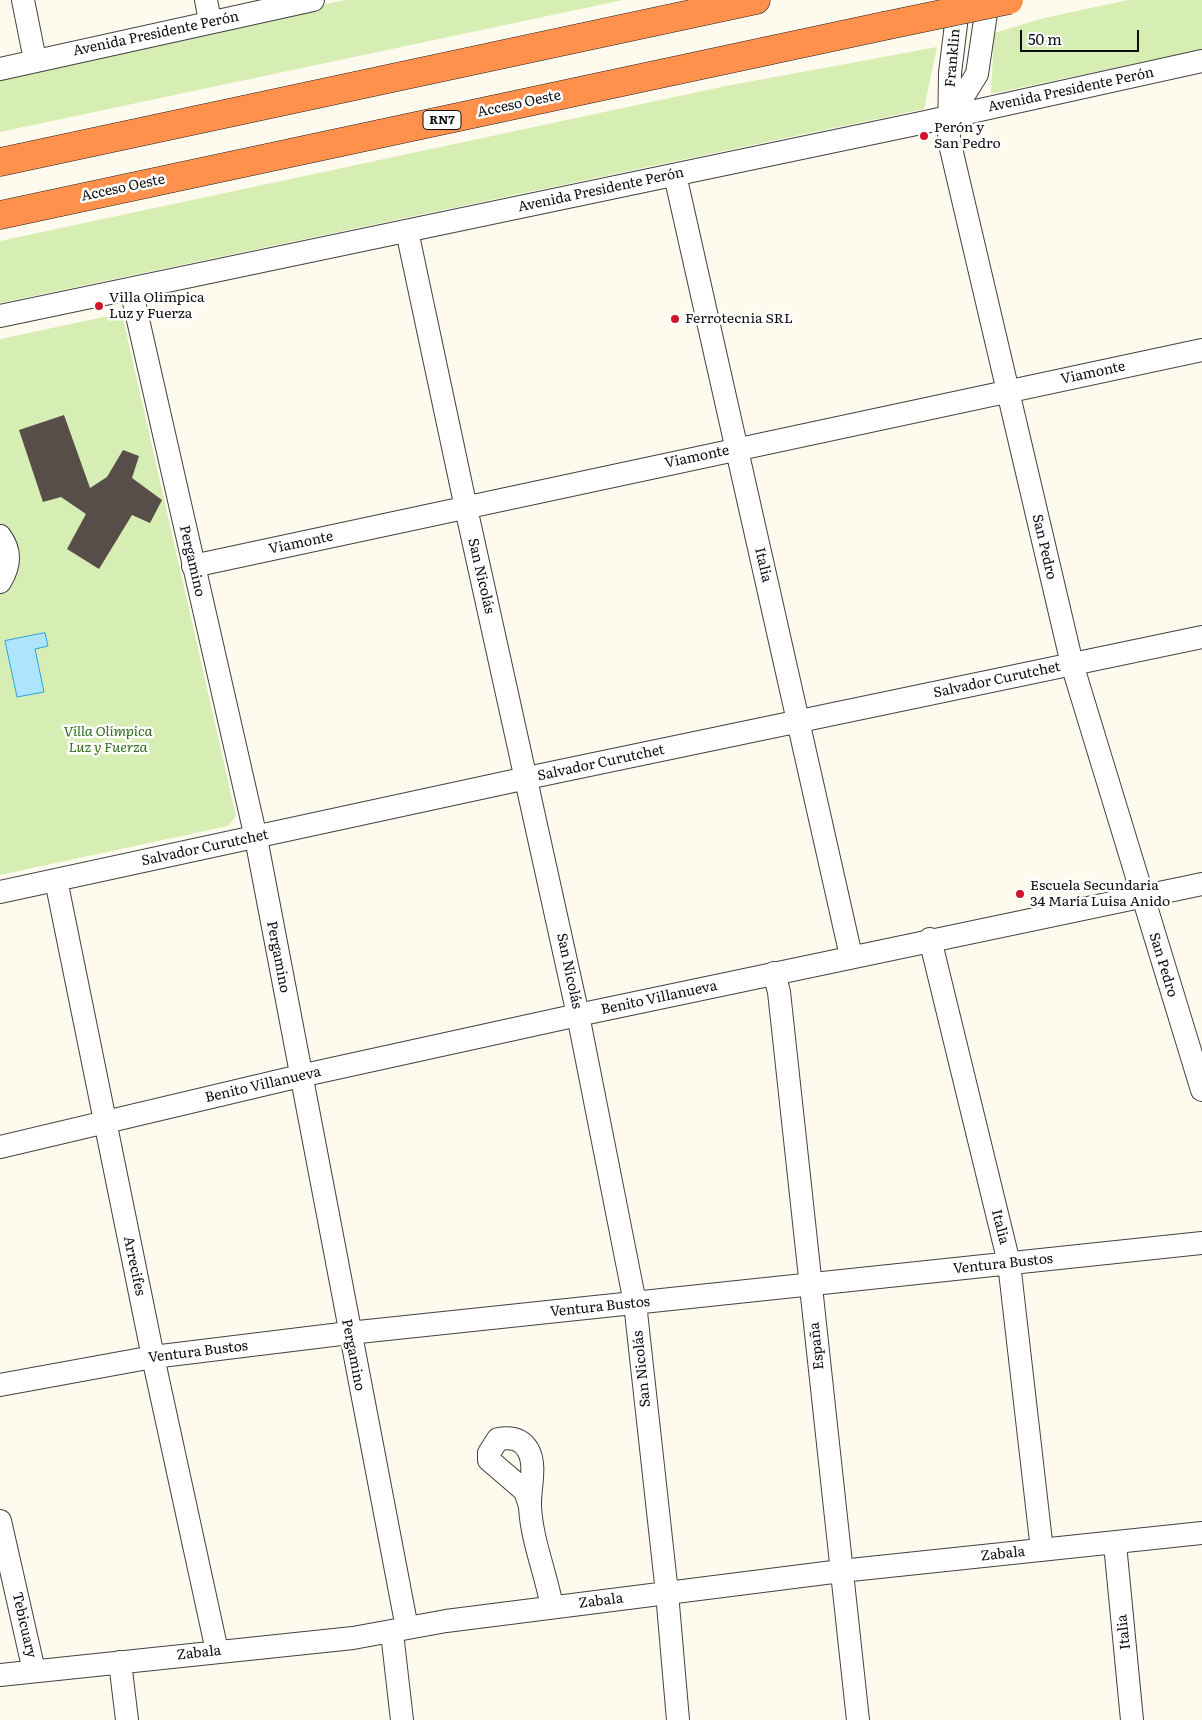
<!DOCTYPE html>
<html>
<head>
<meta charset="utf-8">
<style>
	body { margin:0 }
	#map { position:relative; width:1202px; height:1720px; overflow:hidden; background:#fffaee; font-family:Literata,serif }
	canvas { display:block }
	.scale { position:absolute; left:1020px; top:30px; width:119px; height:22px; box-sizing:border-box; border:2px solid #0e0e0e; border-top:0; padding-left:6px; font-size:15px; line-height:18px; white-space:nowrap; color:#0e0e0e; -webkit-text-stroke:4px #fff; paint-order:stroke }
</style>
</head>
<body>
<div id="map">
<canvas width="1202" height="1720"></canvas>
<div class="scale">50 m</div>
</div>
<script>
const c = document.querySelector('canvas').getContext('2d');
c.lineJoin = 'round';
function paint(path, color) {
  c.fillStyle = color;
  c.fill(path, 'evenodd');
}
function trace(path, color, width, dash) {
  c.strokeStyle = color;
  c.lineWidth = width;
  c.lineCap = dash ? 'butt' : 'round';
  c.setLineDash(dash || []);
  c.stroke(path);
}
function write(font, color, halo, rows, align = 'center') {
  c.font = font + ' Literata,serif';
  c.lineWidth = 5;
  c.setLineDash([]);
  c.textBaseline = 'middle';
  c.strokeStyle = halo;
  c.fillStyle = color;
  for (const [text, x, y, turn = 0] of rows) {
    c.save();
    c.translate(x, y);
    c.rotate((+turn || 0) * Math.PI / 180);
    c.textAlign = isNaN(turn) ? turn : align;
    if (halo) c.strokeText(text, 0, 0);
    c.fillText(text, 0, 0);
    c.restore();
  }
}
paint(new Path2D(`
	M345 0H623L0 132V76Z
	M1128 0H1202V49L991 94 994 33 1044 18Z
	M937 47 924 109 0 303V241L726 86Z
	M118 314 123 318 236 816 228 826 0 875V339Z`), '#d6eeb3');
const water = new Path2D(`
	M45 633 48 646 35 649 44 692 17 697 5 641Z`);
paint(water, '#ace5fd');
trace(water, '#2ba2dc', 1);
paint(new Path2D(`
	M64 415 90 488 107 477 123 450 139 456 132 478 162 500 150 523 132 515 99 569 67 549 86 514 61 497 43 502 19 430Z`), '#574d49');
const minor = new Path2D(`
	M23 0 35 60
	M206 0 210 21
	M959 0 950 73 949 140 1072 664 1202 1090
	M0 69 313 0
	M951 116 977 74 988 0
	M675 175 851 956
	M407 231 466 508 578 1015 635 1303 667 1593 678 1720
	M131 289 256 838 407 1628
	M0 316 921 123 1202 61
	M0 536C12 552 10 566 0 582
	M193 566 1202 350
	M56 880 153 1357 217 1651
	M0 892 527 778 1202 637
	M930 939 1009 1263 1042 1550
	M774 973 779 992 858 1720
	M0 1147 300 1076 578 1015 1202 884
	M0 1385 153 1357 349 1333 1202 1243
	M530 1506 525 1491 489 1460V1453L498 1439C510 1437 521 1438 528 1450 537 1465 529 1490 530 1507 532 1542 546 1573 552 1607
	M0 1521 34 1671
	M1115 1544 1132 1720
	M392 1633 402 1720
	M120 1662 127 1720
	M0 1675 353 1638 446 1621 841 1571 1202 1533`);
const highway = new Path2D(`
	M0 162 756 0
	M0 215 884 26`);
trace(minor, '#414141', 24);
trace(highway, '#1f1f1f', 29);
trace(minor, '#fff', 22);
trace(highway, '#ff914c', 28);
const highwayBridge = new Path2D(`
	M884 26 1009 0`);
trace(highwayBridge, '#1f1f1f', 29, []);
trace(highwayBridge, '#ff914c', 28);
for (const [x, y, r, color] of [
	[924,136,5,"#cd162c"],
	[99,306,5,"#cd162c"],
	[675,319,5,"#cd162c"],
	[1020,894,5,"#cd162c"]
]) {
  const dot = new Path2D();
  dot.arc(x, y, r, 0, 2 * Math.PI);
  c.fillStyle = color;
  c.fill(dot);
  trace(dot, '#fff', 2);
}
for (const [x, y, w] of [
	[442,120,38]
]) {
  const box = new Path2D();
  box.roundRect(x - w / 2, y - 9.5, w, 19, 4);
  c.fillStyle = '#fff';
  c.fill(box);
  trace(box, '#0e0e0e', 1);
}
write('bold 12px', '#0e0e0e', null, [
	["RN7",442,120]
]);
write('14px', '#0e0e0e', '#fff', [
	["Avenida Presidente Perón",156,34,-12],
	["Franklin",953,58,-85],
	["Avenida Presidente Perón",1071,90,-12],
	["Acceso Oeste",519,104,-12],
	["Acceso Oeste",123,188,-12],
	["Avenida Presidente Perón",601,190,-12],
	["Viamonte",1093,373,-12],
	["Viamonte",697,457,-12],
	["Viamonte",301,543,-12],
	["San Pedro",1044,547,77],
	["Pergamino",192,561,77],
	["Italia",763,565,77],
	["San Nicolás",481,576,77],
	["Salvador Curutchet",997,680,-12],
	["Salvador Curutchet",601,763,-12],
	["Salvador Curutchet",205,848,-12],
	["Pergamino",278,957,79],
	["San Pedro",1163,965,73],
	["San Nicolás",569,971,78],
	["Benito Villanueva",659,998,-12],
	["Benito Villanueva",263,1085,-13],
	["Italia",1000,1227,76],
	["Ventura Bustos",1003,1264,-6],
	["Arrecifes",134,1266,78],
	["Ventura Bustos",600,1307,-6],
	["España",817,1346,-96],
	["Ventura Bustos",198,1352,-7],
	["Pergamino",353,1355,79],
	["San Nicolás",642,1369,-96],
	["Zabala",1003,1554,-6],
	["Zabala",601,1601,-7],
	["Tebicuary",24,1625,77],
	["Italia",1124,1632,-96],
	["Zabala",199,1653,-6]
]);
write('14px', '#0e0e0e', '#fff', [
	["Perón y",934,128],
	["San Pedro",934,144],
	["Villa Olimpica",109,298],
	["Luz y Fuerza",109,314],
	["Ferrotecnia SRL",685,319],
	["Escuela Secundaria",1030,886],
	["34 María Luisa Anido",1030,902]
], 'left');
write('italic 14px', '#2f6d16', '#fff', [
	["Villa Olímpica",108,732],
	["Luz y Fuerza",108,748]
]);
</script>
</body>
</html>
